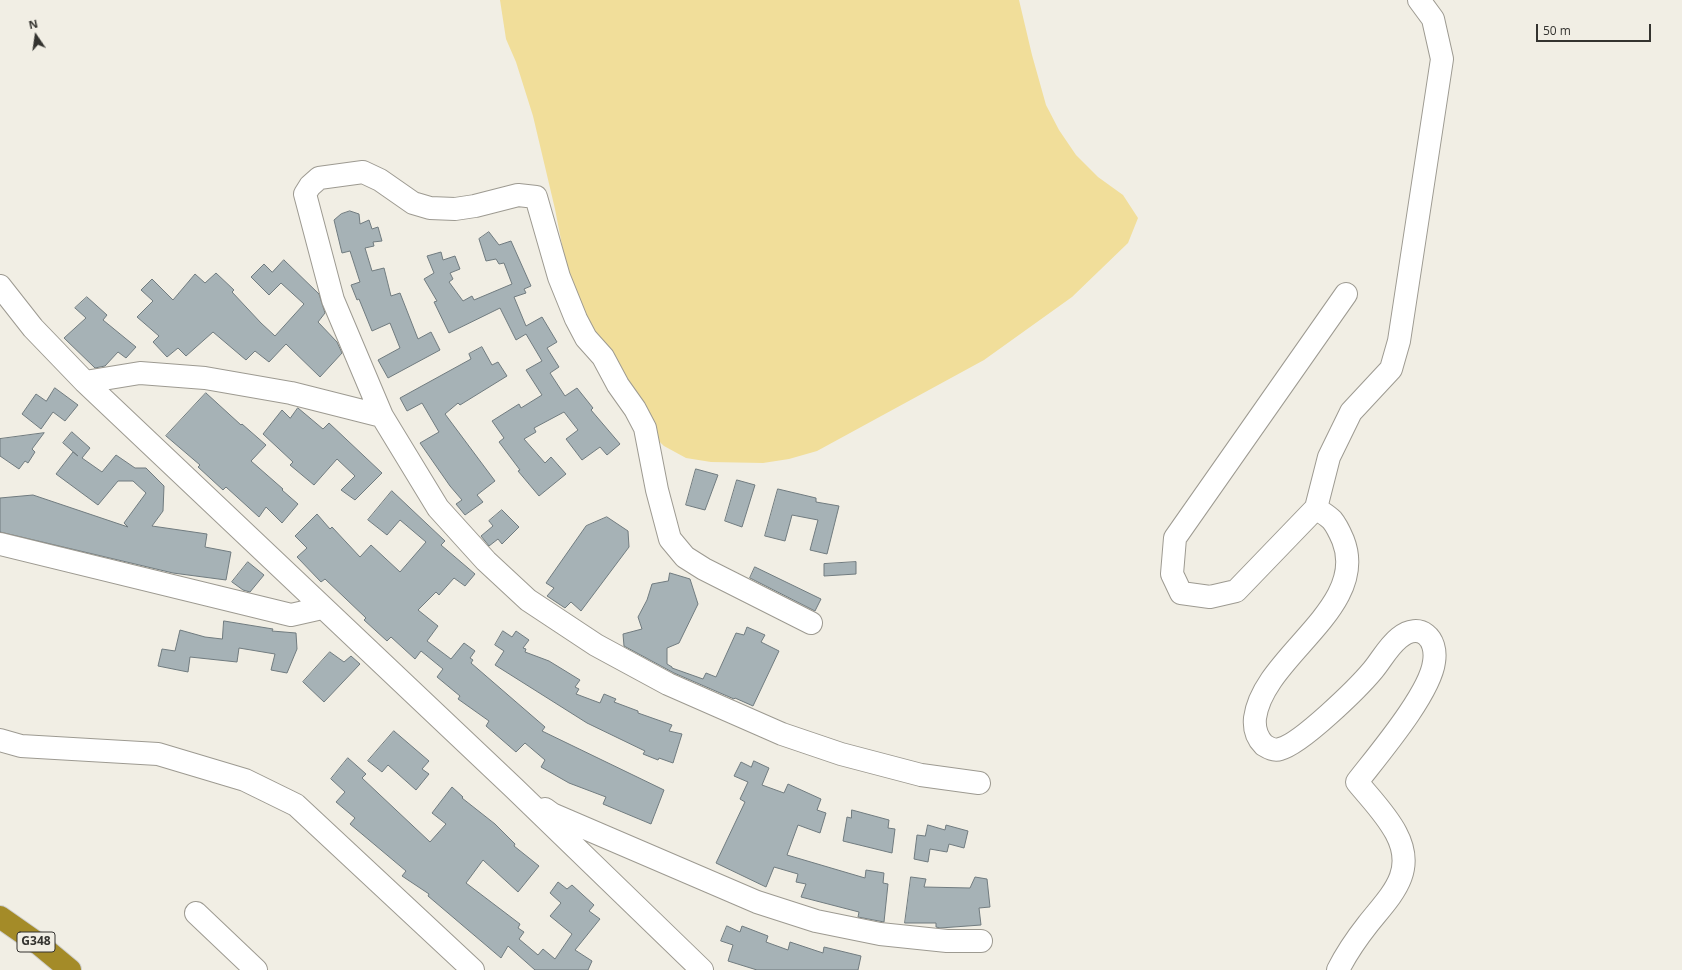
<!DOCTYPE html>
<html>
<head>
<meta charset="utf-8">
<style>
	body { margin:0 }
	#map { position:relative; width:1682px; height:970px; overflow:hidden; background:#f1eee4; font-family:"Open Sans",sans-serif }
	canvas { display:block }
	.north { position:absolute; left:16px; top:16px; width:40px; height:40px; -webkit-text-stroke:3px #f1eee4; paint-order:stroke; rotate:347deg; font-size:11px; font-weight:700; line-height:16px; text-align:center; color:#34332f }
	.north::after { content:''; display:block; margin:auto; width:14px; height:18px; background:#34332f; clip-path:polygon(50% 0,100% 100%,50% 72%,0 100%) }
	.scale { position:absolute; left:1536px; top:24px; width:115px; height:18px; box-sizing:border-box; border:2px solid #34332f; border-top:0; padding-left:5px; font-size:12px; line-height:14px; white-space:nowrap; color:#34332f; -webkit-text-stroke:3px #f1eee4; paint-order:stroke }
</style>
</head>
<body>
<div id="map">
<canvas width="1682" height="970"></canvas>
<div class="north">N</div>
<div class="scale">50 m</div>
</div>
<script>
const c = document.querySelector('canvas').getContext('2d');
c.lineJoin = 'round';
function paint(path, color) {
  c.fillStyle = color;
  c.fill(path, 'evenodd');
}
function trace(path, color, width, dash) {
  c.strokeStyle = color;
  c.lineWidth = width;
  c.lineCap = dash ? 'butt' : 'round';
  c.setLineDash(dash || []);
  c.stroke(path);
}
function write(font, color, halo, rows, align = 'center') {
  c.font = font + ' "Open Sans",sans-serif';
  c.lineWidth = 3;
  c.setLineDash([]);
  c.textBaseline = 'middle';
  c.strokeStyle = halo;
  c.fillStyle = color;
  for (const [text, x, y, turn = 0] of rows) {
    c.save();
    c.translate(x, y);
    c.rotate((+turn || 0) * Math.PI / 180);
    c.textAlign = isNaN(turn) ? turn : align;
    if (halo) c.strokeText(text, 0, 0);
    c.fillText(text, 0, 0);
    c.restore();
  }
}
paint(new Path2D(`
	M500 0H1019L1032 55 1046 105 1059 130 1076 155 1098 177 1123 195 1138 218 1128 243 1072 297 984 360 817 451 789 459 763 463 711 462 686 458 664 446 645 428 571 291 555 209 533 116 516 62 506 39Z`), '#f1de9a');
const building = new Path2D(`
	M350 211 359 214 360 224 369 220 372 229 378 227 382 241 373 242 374 246 365 248 372 271 384 268 391 296 400 293 418 339 431 332 440 350 388 378 378 360 400 348 390 323 372 331 359 299 357 300 351 285 360 282 350 251 342 253 334 220 341 214Z
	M489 232 499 245 511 241 531 286 524 289 526 293 514 297 526 326 542 317 557 342 547 348 559 367 550 373 565 396 577 388 593 408 591 410 620 444 607 455 600 447 582 460 566 439 578 430 564 412 534 428 536 432 524 439 545 463 551 457 566 474 539 496 518 471 520 470 499 442 504 438 492 421 519 404 521 408 542 395 526 370 542 361 526 334 516 340 500 308 449 333 434 302 437 301 424 279 434 273 427 256 441 252 443 260 455 256 460 269 450 273 453 279 449 282 463 301 472 296 474 300 512 284 504 263 499 264 496 259 486 261 479 239Z
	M284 260 319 294 325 313 318 322 337 342 342 353 320 377 286 344 269 362 255 351 246 360 213 332 186 356 178 348 167 357 153 342 159 336 137 317 153 301 141 290 152 279 173 300 195 274 205 283 216 273 234 290 232 292 261 323 275 336 304 304 281 283 269 295 251 277 264 264 272 272Z
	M87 297 107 315 103 320 136 347 126 358 118 352 105 366 95 368 64 338 86 318 75 308Z
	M482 347 492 365 498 362 507 376 460 405 458 403 445 414 495 481 477 495 483 502 465 515 456 504 462 500 450 486 420 443 439 432 422 403 407 411 400 398 471 359 469 354Z
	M55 388 78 405 65 421 53 412 41 429 22 414 36 394 46 401Z
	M206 393 241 425 242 424 266 445 251 461 283 489 282 490 298 504 282 523 266 507 259 517 226 487 223 490 198 467 200 465 166 436Z
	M298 408 323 429 329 423 382 473 355 500 341 490 355 476 337 459 314 485 290 465 293 462 263 434 282 410 290 418Z
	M72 432 90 448 82 458 102 472 116 455 135 468H146L164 486 163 511 152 526 207 534 205 547 231 552 226 580 173 573 0 532V498L33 495 128 527 124 523 146 493 133 481H118L98 505 56 474 73 452 78 456 63 443Z
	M44 433 32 449 35 452 28 463 25 461 19 469 0 456V439Z
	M696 469 718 475 705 510 686 505Z
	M737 480 755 485 742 527 725 521Z
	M778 489 816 498V502L839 506 827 554 810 550 818 520 792 515 785 541 765 536Z
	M392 491 445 541 441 545 475 574 465 586 454 578 439 595 436 592 418 610 438 626 427 641 451 659 464 643 475 651 470 658 473 660 471 663 545 727 542 731 664 790 651 824 603 804 606 797 569 783 541 767 545 760 525 743 516 752 486 726 489 721 458 699 460 696 437 677 443 669 421 651 415 659 391 637 387 641 364 620 366 618 325 579 321 582 297 557 307 548 295 536 317 514 330 529 332 527 360 557 371 545 400 572 426 542 400 520 387 535 368 520Z
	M502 510 519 527 502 544 498 539 489 546 481 536 493 526 489 521Z
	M607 517 628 531 629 547 581 611 571 602 565 608 547 596 554 588 546 583 586 526Z
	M248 562 264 575 250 592 243 590 232 582Z
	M856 562V574L824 576V564Z
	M755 567 821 599 815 611 750 578Z
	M670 573 690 579 698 604 679 643 667 648V664L672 667V668L703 679 706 673 716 677 736 633 744 635 747 627 765 635 761 642 779 651 753 706 735 698 734 699 674 673 624 646 623 634 642 629 638 617 647 600 652 584 668 581Z
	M224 621 273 629 272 631 296 633 297 649 287 673 271 670 275 654 239 648 237 662 190 657 188 672 158 666 162 649 175 651 180 630 205 637 222 639Z
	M503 631 512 637 516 631 529 640 523 648 526 649 525 652 549 661 580 680 575 687 579 689 576 694 600 703 604 694 616 699 614 702 638 711V713L672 725 669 731 682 734 673 763 659 758 658 760 643 754 645 751 587 723 495 665 504 651 495 645Z
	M330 652 344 662 351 656 360 664 324 702 303 682Z
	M394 731 429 761 422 769 429 774 416 790 388 765 382 772 368 761Z
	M348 758 366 774 362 778 430 842 446 824 432 813 452 787 463 797 462 798 495 824 515 844 514 846 539 866 518 892 483 860 466 883 520 924 518 928 524 932 519 939 538 955 543 949 555 959 572 934 550 916 561 903 550 893 558 882 567 889 572 885 594 905 589 911 600 919 575 950 592 961 588 970H535L508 946 501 958 428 896 429 894 402 876 406 871 350 824 355 818 336 802 345 792 331 779Z
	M754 761 769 768 762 785 784 793 788 784 821 799 817 810 826 813 820 833 798 825 787 855 865 878 866 870 884 873 883 883 888 884 884 922 858 917 859 912 801 897 806 884 796 882 798 874 774 867 766 887 716 863 745 802 740 799 748 782 734 776 741 762 751 767Z
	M852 810 889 820 888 828 895 829 892 853 843 841 847 817 851 818Z
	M928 825 945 830 946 825 968 831 964 848 949 844 947 852 930 849 928 862 914 859 917 835 925 836Z
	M911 877 926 879 924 887 970 888 975 877 987 879 990 907 979 908 981 925 940 928 936 927V923H905Z
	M727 926 740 932 742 926 768 936 766 942 788 950 790 942 823 953 824 947 861 956 858 970H757L728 961 733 945 721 941Z`);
paint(building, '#a6b2b6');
trace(building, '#707b7f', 1);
const minor = new Path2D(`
	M0 286 33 328 85 382 514 788 702 970
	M1346 294 1175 538 1172 574 1181 593 1210 597 1236 591 1316 508 1329 457 1351 412 1391 369 1399 341 1442 59 1433 19 1419 0
	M85 382 140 373 205 378 291 393 382 416
	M1316 508C1321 512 1327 515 1332 520 1337 526 1340 533 1343 540 1370 608 1263 656 1255 718 1254 728 1257 738 1264 745 1269 748 1274 751 1280 749 1301 744 1358 688 1373 670 1382 659 1388 647 1399 638 1420 621 1438 638 1434 662 1430 694 1377 756 1357 782 1370 798 1386 814 1396 833 1417 872 1391 895 1368 924 1357 938 1346 954 1338 970
	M0 544 291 615 322 608
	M811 623 704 569 685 557 670 539 657 490 645 428 635 409 618 385 603 357 586 338 576 319 559 277 536 197 518 195 475 206 455 209 430 208 413 203 380 180 363 172 319 178 310 186 305 194 333 300 382 416 438 508 486 561 528 600 596 645 668 684 782 734 841 754 921 775 979 783
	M0 740 21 746 158 754 245 780 296 805 473 970
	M545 809 552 814 757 902 816 921 880 934 947 941H981
	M196 913 256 970`);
const highway = new Path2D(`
	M0 917 40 945 70 970`);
trace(minor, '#9d9a91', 24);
trace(highway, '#cececd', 24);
trace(minor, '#fff', 22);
trace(highway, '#a48b28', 22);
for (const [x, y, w] of [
	[36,942,38]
]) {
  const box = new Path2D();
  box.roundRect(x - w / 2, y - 10, w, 20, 3);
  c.fillStyle = '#f1eee4';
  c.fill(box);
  trace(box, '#34332f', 1);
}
write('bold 12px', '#34332f', null, [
	["G348",36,942]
]);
</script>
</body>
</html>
